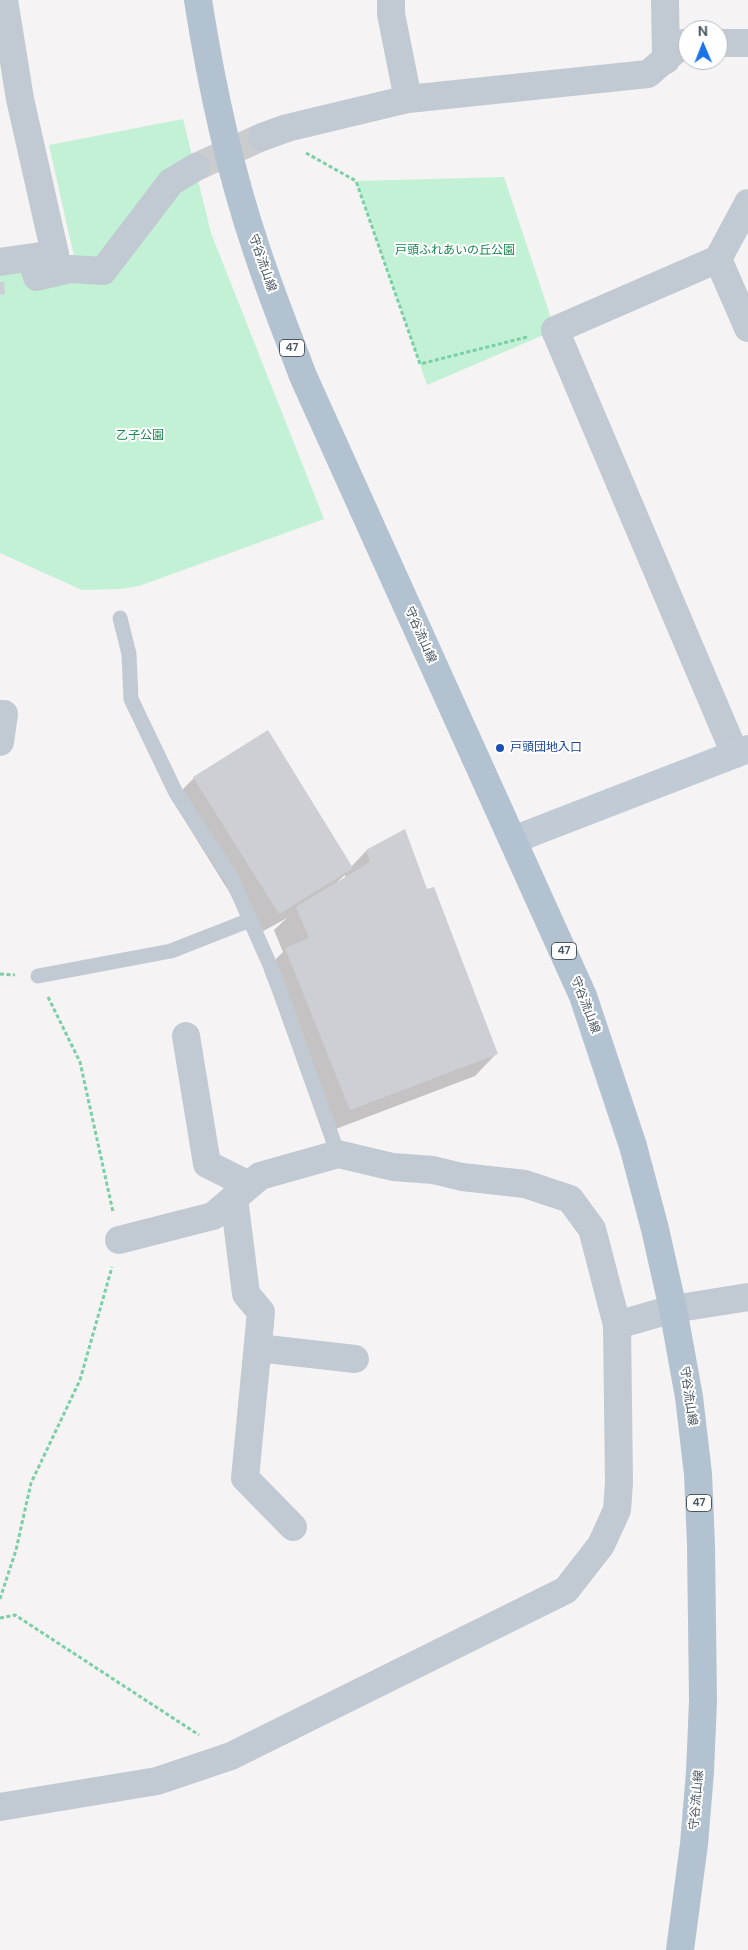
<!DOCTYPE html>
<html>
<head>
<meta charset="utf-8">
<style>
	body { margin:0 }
	#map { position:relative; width:748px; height:1950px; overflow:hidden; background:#f5f3f3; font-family:"DM Sans",sans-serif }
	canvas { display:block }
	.north { position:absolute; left:678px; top:20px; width:50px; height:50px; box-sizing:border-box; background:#fff; border:1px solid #b7bbc0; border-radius:50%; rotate:359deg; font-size:14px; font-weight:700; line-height:20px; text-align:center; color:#4a5661 }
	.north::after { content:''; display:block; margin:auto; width:18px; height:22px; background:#1a73e8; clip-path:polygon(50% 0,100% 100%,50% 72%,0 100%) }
</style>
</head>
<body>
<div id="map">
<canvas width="748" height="1950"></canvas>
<div class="north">N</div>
</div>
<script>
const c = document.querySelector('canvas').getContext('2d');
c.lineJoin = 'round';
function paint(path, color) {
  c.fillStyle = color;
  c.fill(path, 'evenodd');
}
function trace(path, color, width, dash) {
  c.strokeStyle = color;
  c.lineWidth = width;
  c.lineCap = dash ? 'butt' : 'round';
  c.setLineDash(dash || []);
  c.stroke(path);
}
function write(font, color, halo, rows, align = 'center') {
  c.font = font + ' "DM Sans","Noto Sans JP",sans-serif';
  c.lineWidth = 4;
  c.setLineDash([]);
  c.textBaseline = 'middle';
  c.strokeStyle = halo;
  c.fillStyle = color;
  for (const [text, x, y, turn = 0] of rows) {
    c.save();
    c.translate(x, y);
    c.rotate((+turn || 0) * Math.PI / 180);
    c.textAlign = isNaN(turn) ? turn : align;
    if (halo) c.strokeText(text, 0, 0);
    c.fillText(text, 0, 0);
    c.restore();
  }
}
paint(new Path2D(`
	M183 119 211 233 324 519 139 586 120 589 82 590 0 553V272L75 261 49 145Z
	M504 177 555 330 427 385 356 181Z`), '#c3f1d5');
paint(new Path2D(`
	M194 778 351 867 366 851 427 891 497 1053 475 1076 328 1132 264 971 283 952 274 930 287 918 256 935 172 800ZM345 875 346 878 339 882 338 881Z`), '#0003');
paint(new Path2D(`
	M0 282H4L5 294 0 295Z
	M268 730 353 868 279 914 193 777Z
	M405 829 427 889 434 887 498 1054 350 1110 285 948 309 938 296 907 370 862 366 850Z`), '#cdcfd5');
trace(new Path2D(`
	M196 167 262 137`), '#caccce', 28, [28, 14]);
trace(new Path2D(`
	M306 153 356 181 420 364 527 337
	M0 974 15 975
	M48 997 80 1062 113 1212
	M0 1599 16 1550 31 1483 80 1380 112 1267
	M0 1618 15 1615 199 1735`), '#7ad0a6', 3, [4, 2.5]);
trace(new Path2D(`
	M120 618 129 654 131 699 176 793 231 877 273 972 338 1154
	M38 976 171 951 250 920`), '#c1cad2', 15);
trace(new Path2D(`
	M391 0V14L408 99 648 74 684 43H688
	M665 0 666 60
	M718 43H748
	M262 137 287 128 408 99
	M748 203 718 259 748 328
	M31 258 37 277 70 269 103 271 171 182 196 167
	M718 259 555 330 735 754
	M0 262 55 254 20 99 4 0
	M0 714H4L0 742
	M186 1036 207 1164 249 1185
	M234 1198 246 1294 261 1312 245 1478 293 1527
	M119 1240 213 1216 260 1176 338 1154 393 1167 433 1170 462 1177 525 1184 570 1199 592 1229 617 1325
	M258 1348 355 1359
	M0 1807 157 1781 231 1756 566 1590 601 1545 617 1510 619 1483 617 1325 673 1309 748 1297`), '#c1cad2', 28);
trace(new Path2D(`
	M513 840 748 749`), '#c1cbd6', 28);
trace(new Path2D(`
	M198 0C211 83 229 168 256 248 270 291 287 333 303 376L583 996 633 1146 655 1229 673 1309 689 1397 698 1474 701 1545 703 1701 700 1772 694 1844 680 1950`), '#b3c2d1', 28);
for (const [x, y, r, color] of [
	[500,748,5,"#1a4fb4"]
]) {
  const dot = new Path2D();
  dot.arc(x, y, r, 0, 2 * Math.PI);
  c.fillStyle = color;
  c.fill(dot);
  trace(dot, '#fff', 2);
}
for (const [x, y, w] of [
	[292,348,25],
	[564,951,25],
	[699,1503,25]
]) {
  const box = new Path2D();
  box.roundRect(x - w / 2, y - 8.5, w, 17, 4);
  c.fillStyle = '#fff';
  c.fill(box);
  trace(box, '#4a5661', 1);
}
write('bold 11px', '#4a5661', null, [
	["47",292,348],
	["47",564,951],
	["47",699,1503]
]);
write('12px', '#17864f', '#fff', [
	["戸頭ふれあいの丘公園",455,251],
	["乙子公園",140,436]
]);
write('12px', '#4a5661', '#fff', [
	["守谷流山線",262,263,71],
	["守谷流山線",420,635,66],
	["守谷流山線",585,1005,69],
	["守谷流山線",688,1396,82],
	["守谷流山線",697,1800,-85]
]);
write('12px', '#164399', '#fff', [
	["戸頭団地入口",510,748]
], 'left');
</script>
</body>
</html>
